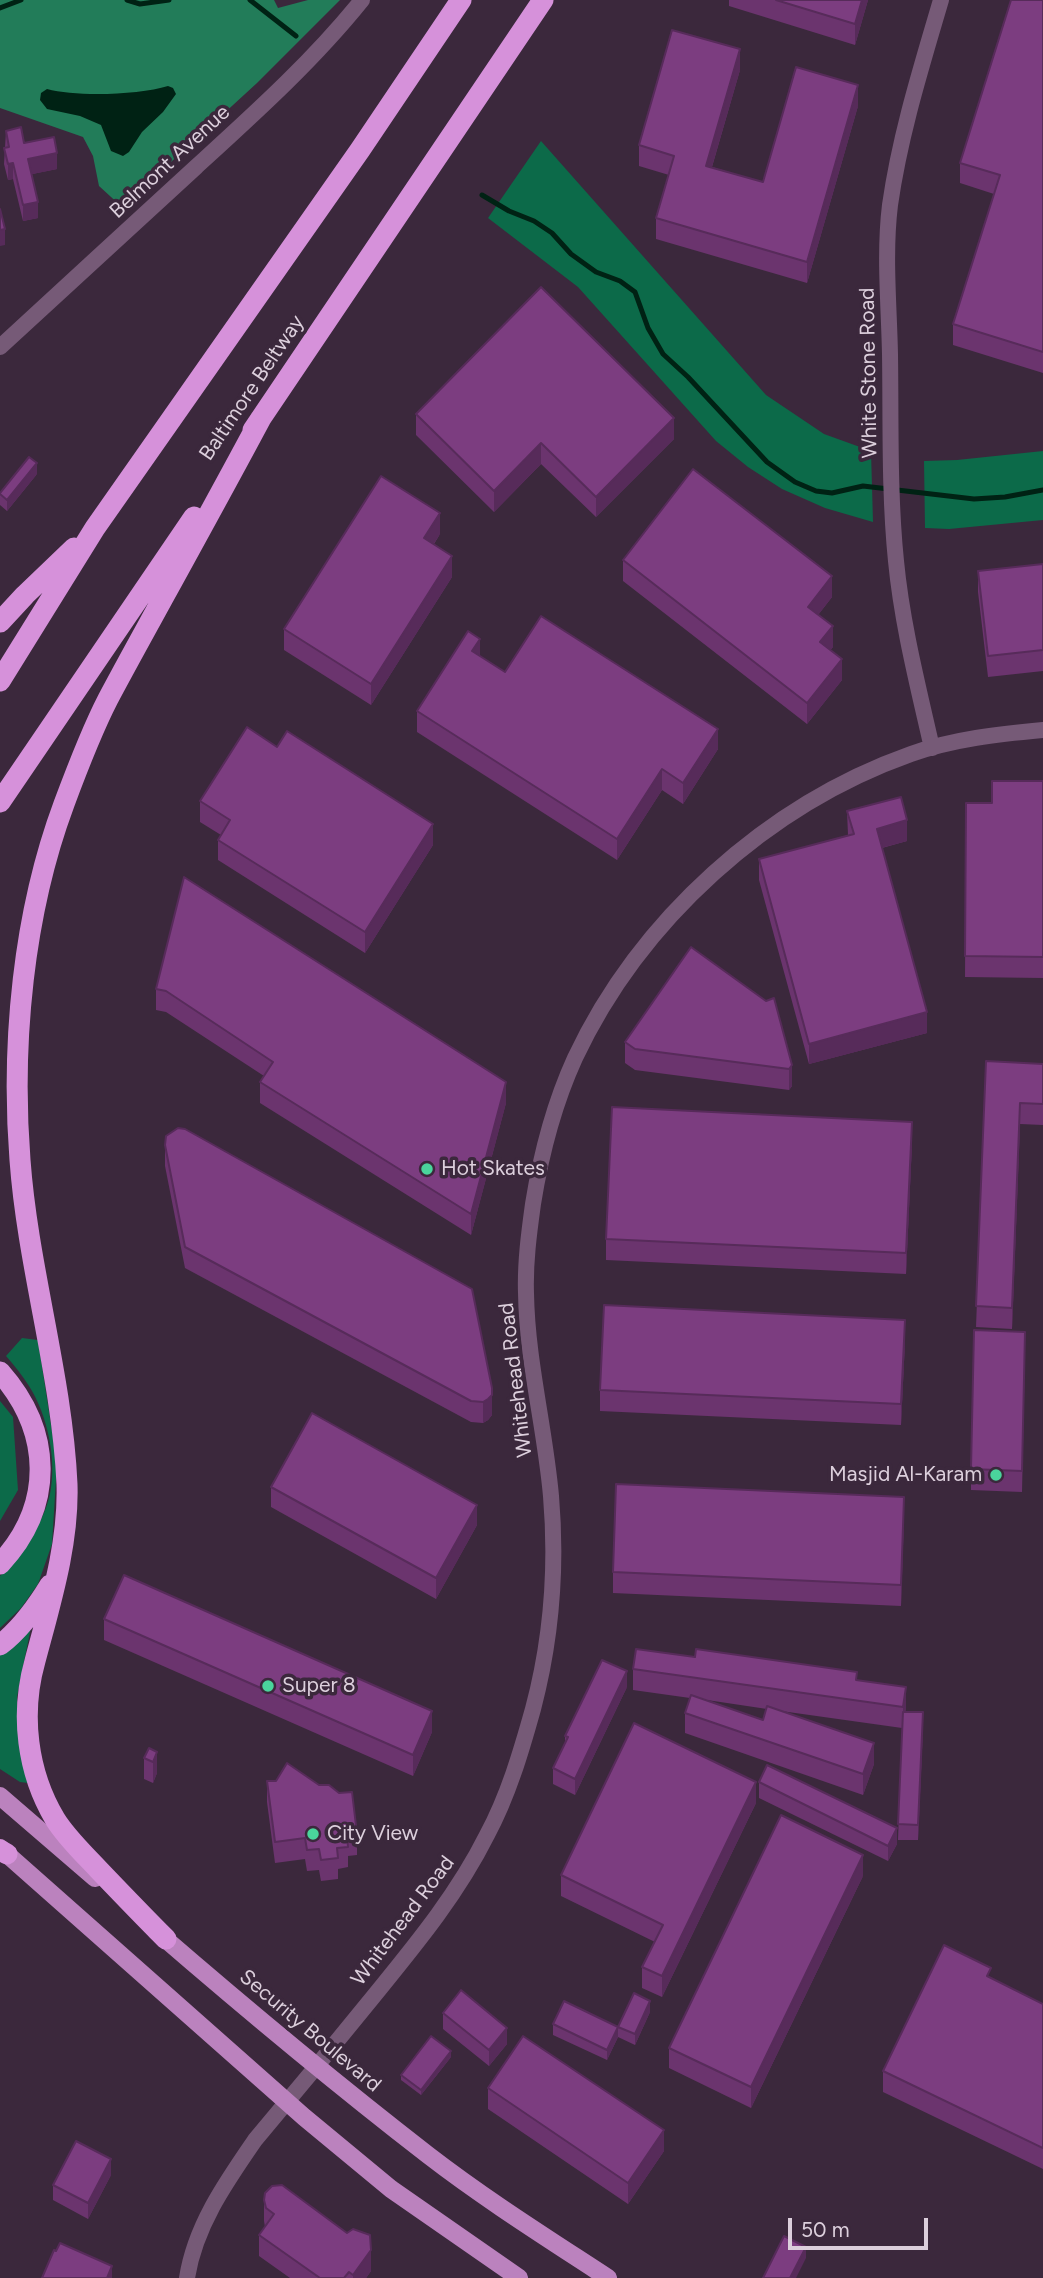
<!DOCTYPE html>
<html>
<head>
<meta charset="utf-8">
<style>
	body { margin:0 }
	#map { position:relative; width:1043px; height:2278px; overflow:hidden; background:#3b283c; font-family:Figtree,sans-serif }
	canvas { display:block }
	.scale { position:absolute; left:788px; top:2218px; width:140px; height:32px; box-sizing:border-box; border:4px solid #dccfdc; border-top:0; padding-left:9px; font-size:21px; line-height:24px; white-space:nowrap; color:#dccfdc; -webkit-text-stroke:5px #3b283c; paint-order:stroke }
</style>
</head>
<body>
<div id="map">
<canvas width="1043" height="2278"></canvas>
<div class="scale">50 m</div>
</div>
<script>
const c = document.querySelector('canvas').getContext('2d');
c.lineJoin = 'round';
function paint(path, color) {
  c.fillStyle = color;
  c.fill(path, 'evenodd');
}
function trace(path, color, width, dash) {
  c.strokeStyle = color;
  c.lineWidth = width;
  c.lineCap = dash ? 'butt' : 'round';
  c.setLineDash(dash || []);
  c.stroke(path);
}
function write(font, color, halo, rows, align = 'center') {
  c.font = font + ' Figtree,sans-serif';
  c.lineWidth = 7;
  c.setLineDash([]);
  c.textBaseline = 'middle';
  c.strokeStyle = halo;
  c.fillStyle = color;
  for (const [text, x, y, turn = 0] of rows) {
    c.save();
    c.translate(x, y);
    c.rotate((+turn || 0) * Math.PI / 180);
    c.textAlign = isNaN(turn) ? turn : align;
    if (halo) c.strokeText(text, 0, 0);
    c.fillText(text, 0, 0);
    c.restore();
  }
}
paint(new Path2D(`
	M541 141 766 395 824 434 871 451 873 522 825 508 782 489 748 467 716 441 578 287 488 218Z
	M1043 451V520L949 529 925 528 924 461 957 460Z
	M22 1338 38 1340 57 1464 52 1544 38 1584 21 1608 0 1628V1576C21 1554 43 1525 50 1494 57 1460 48 1416 29 1386 22 1375 14 1365 6 1356Z
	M0 1401 13 1417 18 1490 0 1521Z
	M31 1627 17 1697 19 1739 28 1783 20 1782 0 1769V1652Z`), '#0c6a49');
paint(new Path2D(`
	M0 0H274L278 8 308 0H340L257 83 122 207 99 186 93 156 83 137 0 108Z`), '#227c59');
paint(new Path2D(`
	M168 86 173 88 176 94 163 112 142 132 129 152 123 156 111 151 101 125 80 116 47 109 40 100 41 93 47 89C76 97 139 95 168 86Z`), '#002214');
trace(new Path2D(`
	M127 0 140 4 169 0
	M250 0 296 36
	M0 8 21 0
	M482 195 509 211 534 221 552 233 571 254 596 272 620 281 635 292 648 328 663 354 688 377 767 462 795 482 816 491 832 493 863 486 974 499 1005 497 1043 490`), '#002214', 5);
trace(new Path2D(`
	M0 347C65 287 131 227 196 167 254 114 313 61 362 0
	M932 748C918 686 902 624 896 561 889 492 891 422 890 354 889 305 884 254 890 205 900 135 921 68 941 0
	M187 2278C195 2226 226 2182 255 2140 293 2095 331 2049 369 2002 412 1949 456 1897 487 1835 508 1796 521 1752 533 1709 551 1641 557 1567 551 1496 545 1428 527 1361 526 1293 525 1263 529 1233 533 1204 541 1154 554 1104 575 1058 640 920 767 805 911 754 953 739 999 734 1043 730`), '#765a77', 16);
trace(new Path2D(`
	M0 1796 95 1878
	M0 1848 304 2117 391 2189 519 2278
	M156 1931C245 2008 335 2083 428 2155 485 2199 547 2238 608 2278`), '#bb82be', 18);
trace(new Path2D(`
	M253 430 543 0
	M0 622 25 595 74 548
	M0 681 95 528 360 150 461 0
	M0 802 194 517
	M0 1372C52 1431 55 1505 0 1564
	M0 1645C21 1629 36 1608 50 1585
	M0 1850 7 1854
	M166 1939C143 1916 120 1892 98 1869 83 1853 66 1837 55 1819 27 1772 20 1714 35 1661 50 1604 69 1544 67 1484 62 1375 28 1269 20 1160 11 1044 23 914 64 804 77 769 91 732 108 699 126 665 145 631 163 598 196 538 229 478 261 418`), '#d691da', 21);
paint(new Path2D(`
	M729 0H868L855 45 729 6Z
	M1043 0V373L953 345V324L994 194 960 183V163Z
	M740 70 712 167 763 182 858 106 807 283 656 239V218L669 175 639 166V145Z
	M6 131 24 143 57 169 32 174 38 218 23 221 13 179 8 180 4 164Z
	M416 414 674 439 596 517 541 464 494 512 416 435Z
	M37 474 7 511 0 505V493Z
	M440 534 434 544 452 577 371 705 284 650V629Z
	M623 560 832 597 818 615 833 647 830 650 842 680 807 724 623 581Z
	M1043 564V671L988 677 978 592V571Z
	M480 656 505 672 718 749 683 804 662 790 617 860 417 732V711Z
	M1043 781V978L965 977 966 803H992Z
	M200 801 433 845 365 953 218 860V840L221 835 200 822Z
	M847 811 907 841 882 848 927 1033 809 1064 759 880V859L848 835Z
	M184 877 506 1103 471 1235 260 1103V1082L264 1076 166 1012 156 1010V989Z
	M625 1042 792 1065V1086L789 1090 635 1070 625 1063Z
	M986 1061 1043 1064V1125L1020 1124 1012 1329 976 1327Z
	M912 1143 906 1274 606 1260V1239Z
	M165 1145 472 1289 492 1415 488 1420 483 1423 471 1422 185 1268 165 1166Z
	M905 1341 901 1425 600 1411V1390Z
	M1025 1353 1022 1492 971 1490V1469Z
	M271 1487 477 1525 436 1599 271 1507Z
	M904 1517 901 1606 613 1593V1572Z
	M104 1619 432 1732 413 1776 104 1640Z
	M633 1669 857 1680 906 1708 905 1712 923 1728 918 1840H898L902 1728 781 1711 874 1764 863 1795 685 1733V1713L690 1698 633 1690ZM707 1700 767 1709 763 1720Z
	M627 1687 575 1795 553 1784V1768L565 1744V1736Z
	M149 1748 157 1773 153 1783 144 1779V1758Z
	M267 1781 357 1834V1855L348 1856V1867L338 1869V1879L321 1881 319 1870 307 1871 305 1859 275 1863 267 1802Z
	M759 1782 897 1844 888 1861 759 1798Z
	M756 1803 662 1997 642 1988V1967L655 1942 561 1896V1875Z
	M863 1876 751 2108 669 2068V2048Z
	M991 1978 1043 2004V2169L883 2092V2071Z
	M650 2012 635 2045 618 2037 607 2060 553 2035V2024L618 2027Z
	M443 2013 507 2044 489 2066 443 2029Z
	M451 2057 421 2095 401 2080V2075Z
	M488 2088 664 2151 628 2204 488 2109Z
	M111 2175 88 2219 53 2200V2185Z
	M264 2200 371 2271 366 2278H290L259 2256V2235L265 2227 264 2221Z`), '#6b346e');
paint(new Path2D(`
	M862 0H868L855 45V24Z
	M740 49V70L706 187V166Z
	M858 85V106L807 283V262Z
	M57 153V169L28 175V159Z
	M13 163V179L8 180V164Z
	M38 202V218L23 221V205Z
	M5 229V245L0 246V230Z
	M674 418V439L596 517V497Z
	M541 443V464L494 512V491Z
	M37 463V474L7 511V500Z
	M440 513V534L424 559V538Z
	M452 556V577L371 705V684Z
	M832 576V597L808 628V607Z
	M833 626V647L820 663V642Z
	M480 639V660L472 651Z
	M842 659V680L807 724V703Z
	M718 729V749L683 804V783Z
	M662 769V790L617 860V839Z
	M907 820V841L877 849V829Z
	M433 824V845L365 953V932Z
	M927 1012V1033L809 1064V1044Z
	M792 1065V1086L789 1090V1069Z
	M506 1082V1103L471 1235V1214Z
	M1020 1103V1124L1012 1329V1308Z
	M912 1122V1143L906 1274V1253Z
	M905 1320V1341L901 1425V1404Z
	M492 1388V1415L488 1420 483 1423V1402Z
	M904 1497V1517L901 1606V1585Z
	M477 1505V1525L436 1599V1578Z
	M627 1671V1687L575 1795V1779Z
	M906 1687V1708L903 1728V1707Z
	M432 1711V1732L413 1776V1755Z
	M923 1712V1728L918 1840V1825Z
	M874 1743V1764L863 1795V1774Z
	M157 1752V1773L153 1783V1762Z
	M756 1782V1803L662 1997V1976Z
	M897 1828V1844L888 1861V1846Z
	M863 1855V1876L751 2108V2087Z
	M650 2001V2012L635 2045V2034Z
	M618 2027V2037L607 2060V2050Z
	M507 2028V2044L489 2066V2050Z
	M451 2051V2057L421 2095V2090Z
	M664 2130V2151L628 2204V2183Z
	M111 2159V2175L88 2219V2203Z
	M806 2247V2258L796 2278H790Z
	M371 2250V2271L366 2278H353V2275Z
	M112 2266V2278H107Z`), '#572b5a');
const building = new Path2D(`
	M776 0H862L855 24Z
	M1011 0H1043V352L953 324 1000 175 960 163Z
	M672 30 740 49 706 166 763 182 796 67 858 85 807 262 656 218 674 156 639 145Z
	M21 127 24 143 54 137 57 153 28 159 38 202 23 205 13 163 8 164 4 148 9 147 6 131Z
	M0 209 5 229 0 230Z
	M541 287 674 418 596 497 541 443 494 491 416 414Z
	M29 457 37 463 7 500 0 494V493Z
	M693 469 832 576 808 607 833 626 820 642 842 659 807 703 623 560Z
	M381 476 440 513 424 538 452 556 371 684 284 629Z
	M1043 564V650L988 656 978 571Z
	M541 616 718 729 683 783 662 769 617 839 417 711 468 631 480 639 472 651 505 672Z
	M247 727 277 747 287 731 433 824 365 932 218 840 230 820 200 801Z
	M992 781H1043V957L965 956 966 803H992Z
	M901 797 907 820 877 829 927 1012 809 1044 759 859 854 834 847 811Z
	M184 877 506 1082 471 1214 260 1082 273 1062 166 991 156 989Z
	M691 947 766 1001 774 998 792 1065 789 1069 635 1049 625 1042Z
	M986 1061 1043 1064V1104L1020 1103 1012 1308 976 1306Z
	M612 1107 912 1122 906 1253 606 1239Z
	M178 1128 185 1129 472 1289 492 1388V1395L488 1399 483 1402 471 1401 185 1247 165 1145 166 1136Z
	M604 1305 905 1320 901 1404 600 1390Z
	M974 1330 1025 1332 1022 1471 971 1469Z
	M312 1413 477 1505 436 1578 271 1487Z
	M616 1484 904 1497 901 1585 613 1572Z
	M124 1575 432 1711 413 1755 104 1619Z
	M636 1649 695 1657 696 1649 857 1672 856 1680 906 1687 903 1707 633 1669Z
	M602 1660 627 1671 575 1779 553 1768 568 1737 565 1736Z
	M691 1695 763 1720 767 1706 874 1743 863 1774 685 1713Z
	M903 1712H923L918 1825 898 1824Z
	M634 1723 756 1782 662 1976 642 1967 663 1925 561 1875Z
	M149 1748 157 1752 153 1762 144 1758Z
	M287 1763 319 1785H329L339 1793 352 1792 357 1834 347 1835 348 1847 337 1848 338 1858 321 1860 319 1849 307 1850 305 1838 275 1842 267 1781H276Z
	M767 1765 897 1828 888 1846 759 1782Z
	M781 1815 863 1855 751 2087 669 2048Z
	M944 1945 991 1968 987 1976 1043 2004V2148L883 2071Z
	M461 1990 507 2028 489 2050 443 2013Z
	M634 1993 650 2001 635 2034 618 2027 607 2050 553 2024 564 2001 618 2027Z
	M431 2036 451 2051 421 2090 401 2075Z
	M523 2036 664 2130 628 2183 488 2088Z
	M76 2141 111 2159 88 2203 53 2185Z
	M282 2185 347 2233 353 2229 370 2235 371 2250 353 2275 349 2272 344 2278H320L259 2235 274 2214 266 2208 264 2200 265 2193 272 2186Z
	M784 2236 806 2247 790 2278H763Z
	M60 2243 112 2266 107 2278H42L54 2250 56 2251Z`);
paint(building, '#7c3d80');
trace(building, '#572b5a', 2);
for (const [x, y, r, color] of [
	[427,1169,7,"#4ad49c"],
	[996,1475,7,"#4ad49c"],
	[268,1686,7,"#4ad49c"],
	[313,1834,7,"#4ad49c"]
]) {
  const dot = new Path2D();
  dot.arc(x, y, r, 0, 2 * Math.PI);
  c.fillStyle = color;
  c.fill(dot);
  trace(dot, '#3b283c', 2.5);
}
write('21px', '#dccfdc', '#3b283c', [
	["Belmont Avenue",170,162,-43],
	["White Stone Road",869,373,-91],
	["Baltimore Beltway",252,388,-56],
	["Whitehead Road",516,1380,-97],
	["Whitehead Road",403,1921,-53],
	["Security Boulevard",310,2031,40]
]);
write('21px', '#dccfdc', '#3b283c', [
	["Hot Skates",441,1169],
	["Masjid Al-Karam",982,1475,"right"],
	["Super 8",282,1686],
	["City View",327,1834]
], 'left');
</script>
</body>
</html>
